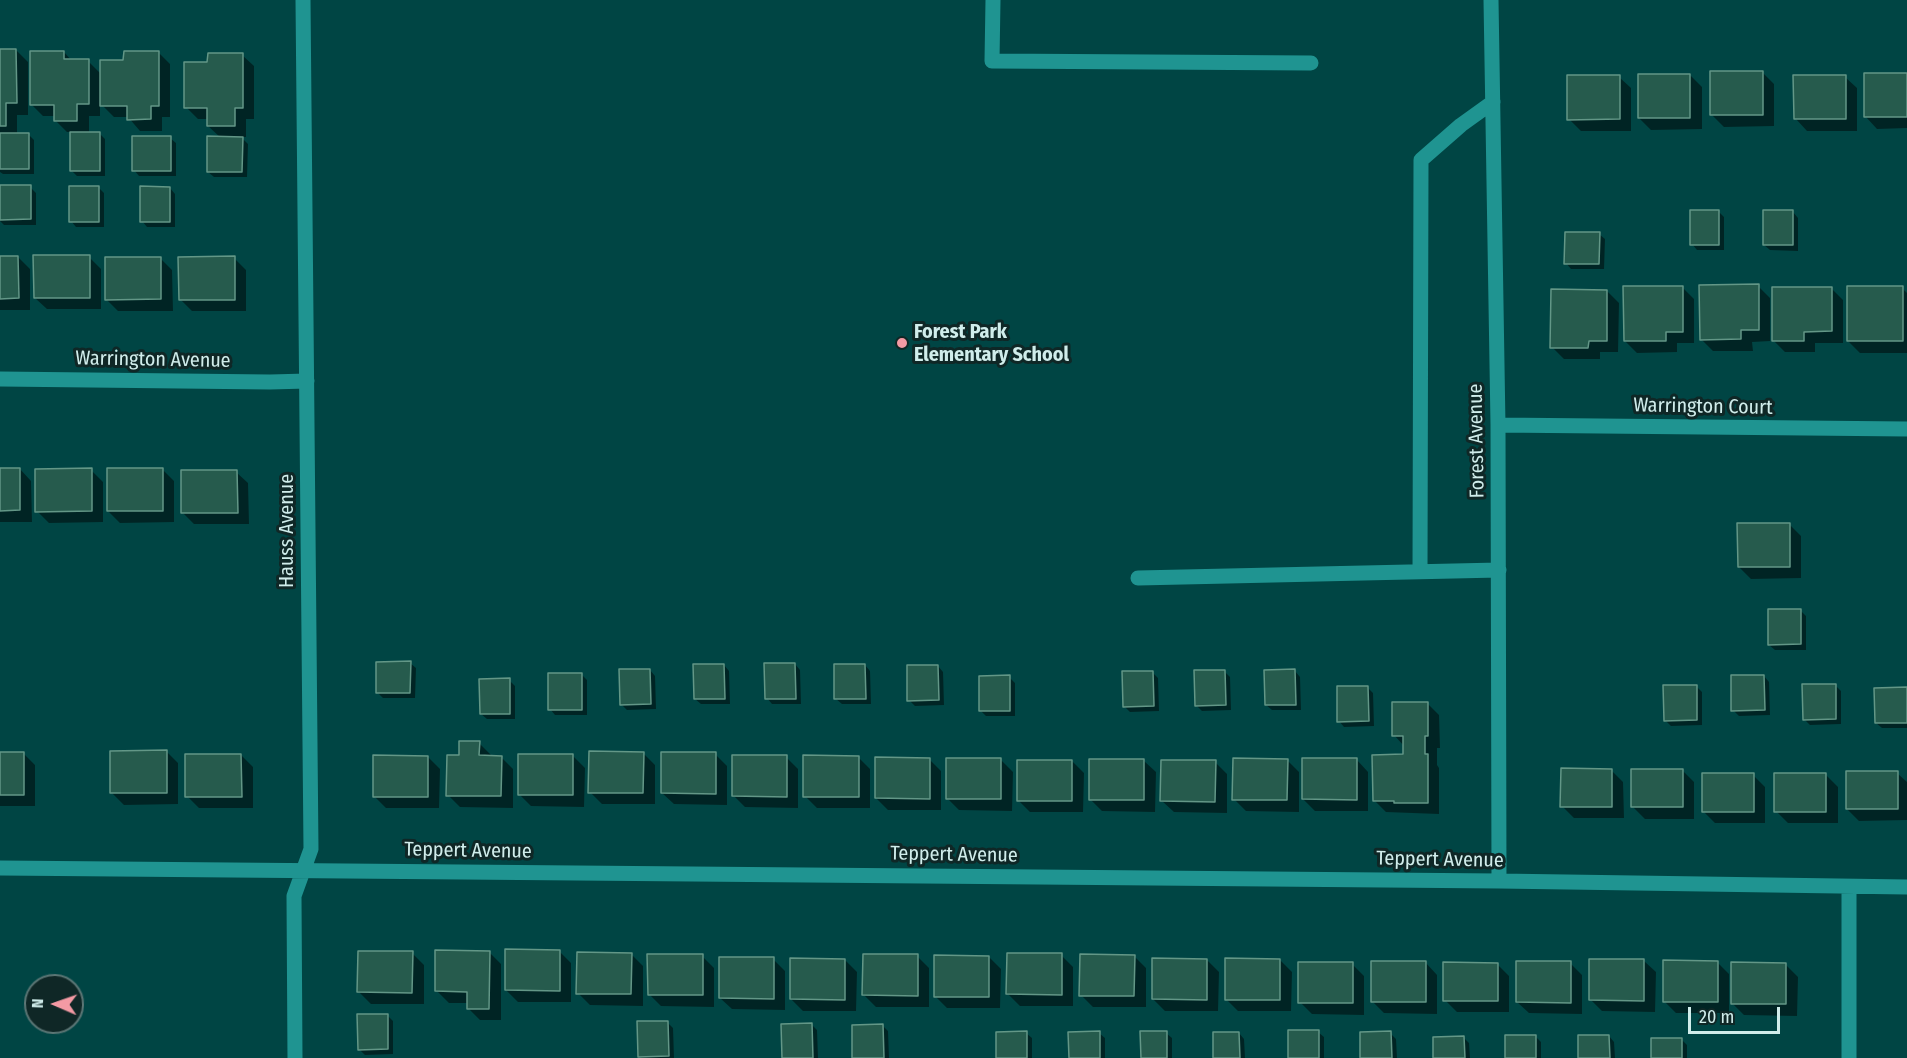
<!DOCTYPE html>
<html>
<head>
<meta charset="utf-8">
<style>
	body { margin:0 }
	#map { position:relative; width:1907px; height:1058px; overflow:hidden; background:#004544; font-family:"Fira Sans Condensed",sans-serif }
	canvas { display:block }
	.north { position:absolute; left:24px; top:974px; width:60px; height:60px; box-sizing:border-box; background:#0f2726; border:2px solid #5c7675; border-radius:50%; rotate:272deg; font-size:16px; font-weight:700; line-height:24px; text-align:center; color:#d0edeb }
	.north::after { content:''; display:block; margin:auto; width:21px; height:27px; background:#f49aa4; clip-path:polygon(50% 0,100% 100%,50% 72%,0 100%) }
	.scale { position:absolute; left:1688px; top:1007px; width:92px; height:27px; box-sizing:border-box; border:3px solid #d0edeb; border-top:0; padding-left:8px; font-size:18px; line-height:21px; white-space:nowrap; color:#d0edeb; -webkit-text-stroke:4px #0f2726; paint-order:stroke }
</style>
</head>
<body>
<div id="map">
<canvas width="1907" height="1058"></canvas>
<div class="north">N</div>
<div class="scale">20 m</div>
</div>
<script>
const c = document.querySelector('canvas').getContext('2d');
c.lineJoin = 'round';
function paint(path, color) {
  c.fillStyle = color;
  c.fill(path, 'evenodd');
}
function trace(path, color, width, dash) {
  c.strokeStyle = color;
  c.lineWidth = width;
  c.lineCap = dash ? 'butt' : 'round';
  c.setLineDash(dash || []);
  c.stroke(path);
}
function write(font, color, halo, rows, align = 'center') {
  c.font = font + ' "Fira Sans Condensed",sans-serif';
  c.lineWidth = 6;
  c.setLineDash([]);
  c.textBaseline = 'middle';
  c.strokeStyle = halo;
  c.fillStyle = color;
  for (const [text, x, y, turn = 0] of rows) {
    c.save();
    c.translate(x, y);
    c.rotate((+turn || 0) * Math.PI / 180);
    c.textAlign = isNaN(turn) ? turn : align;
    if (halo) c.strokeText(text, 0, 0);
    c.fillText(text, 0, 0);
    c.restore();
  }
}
paint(new Path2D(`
	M0 50H16L28 62V115H17V134H28L34 140V174H3L0 172Z
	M64 52 72 61H88L102 75 125 61 158 52 170 64V117H162V131H140L128 117H114L100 103V116H89V133H99L105 139V176H77L71 170V132H67L55 120V116H43L31 104Z
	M242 55 254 66V119H246V137H241L248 144 247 177H214L208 172 221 138 208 126V119H198L186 107Z
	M1762 72 1774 84V126L1724 127 1712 115Z
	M1907 74V128L1877 129 1866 117Z
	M1690 75 1702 87V129L1651 130 1639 118Z
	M1619 77 1631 88V131H1581L1569 119Z
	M1845 77 1857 88V131H1807L1796 119Z
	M170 138 176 143V176H139L134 170Z
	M0 187H30L36 193V225H4L0 221Z
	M98 187 104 193V227H76L71 221Z
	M170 188 175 194V227H147L142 221Z
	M1719 212 1724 217V250H1697L1692 244Z
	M1793 212 1798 218V251L1770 250 1764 245Z
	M1599 234 1605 239 1604 269H1571L1566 263Z
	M0 257H18L30 269V310H0Z
	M89 257 101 269V309H47L35 298Z
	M160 258 172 270 173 311H118L106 299Z
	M234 258 246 270V311H192L180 299Z
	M1758 286 1770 298V341L1752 342 1753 351H1713L1701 339Z
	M1682 287 1694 299V343H1677V352L1637 353 1625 341Z
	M1831 288 1843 300V343H1815V352H1785L1773 340Z
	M1902 288 1907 293V353H1860L1848 341Z
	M1607 291 1619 303 1618 352H1600V359H1564L1552 347Z
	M0 469H20L31 481 32 522H0Z
	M162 469 174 481V522L120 523 108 511Z
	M91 470 103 482V522L49 523 37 511Z
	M236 472 248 483 249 524H194L182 512Z
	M1789 524 1801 536V578L1751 579 1739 567Z
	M1800 610 1806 616V650H1775L1769 645Z
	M410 663 416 668 415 698H383L378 693Z
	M795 664 800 670 801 704H772L767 698Z
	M724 665 729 671 730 704H701L695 699Z
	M865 665 870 671 871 704H842L836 699Z
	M938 666 943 672 944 705 915 706 909 700Z
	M650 670 655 676 656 709 627 710 621 704Z
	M1224 671 1230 677 1231 710 1202 711 1196 705Z
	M1295 671 1300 677 1301 710H1272L1266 705Z
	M1152 672 1158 678 1159 711 1130 712 1124 706Z
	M581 674 587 680V715H555L550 709Z
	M1764 676 1769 682 1770 715 1739 716 1733 710Z
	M1009 677 1015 683V716H986L981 711Z
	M509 680 515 686V719H487L481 714Z
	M1835 685 1841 691V724L1810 725 1804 719Z
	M1696 686 1702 692V725L1671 726 1665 720Z
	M1367 687 1373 693 1374 726 1344 727 1339 721Z
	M1907 689V728H1882L1876 723Z
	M1427 703 1439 715 1440 748H1437V765L1439 768V814L1386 812 1374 800 1404 756V746L1394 735Z
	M479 743 491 755V757H501L513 769V808L460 807 448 795 460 757Z
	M166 751 178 763V804L124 805 112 793Z
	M0 753H23L35 765V806H0Z
	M643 753 655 765V804H602L590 792Z
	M715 754 727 766V805L674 804 662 793Z
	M241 755 253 767V808H199L187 796Z
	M573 756 585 768 584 807 531 806 519 794Z
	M428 757 440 769 439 808H386L374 796Z
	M786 757 798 769V808L745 807 733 795Z
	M858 757 870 769V808H817L805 796Z
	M929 759 941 771V810H888L876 798Z
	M1001 760 1013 772 1012 811 959 810 947 798Z
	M1287 760 1299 772V812L1246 811 1234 799Z
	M1357 760 1368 772V811H1315L1303 799Z
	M1072 761 1084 773 1083 812H1030L1018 800Z
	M1144 761 1156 772 1155 812 1102 811 1090 799Z
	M1215 762 1227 774V813L1174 812 1162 801Z
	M1611 770 1623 782 1624 818H1574L1562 806Z
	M1682 770 1694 782V819H1645L1633 807Z
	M1897 773 1907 782V820L1859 821 1847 809Z
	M1753 775 1765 787V823H1715L1703 811Z
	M1826 775 1838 787V823H1788L1776 811Z
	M559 951 571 963V1002H518L506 990Z
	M489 952 501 964V1020H480L468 1008V1003H449L437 991Z
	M412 953 424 965V1004H371L359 992Z
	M631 954 643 966V1006L590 1005 578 993Z
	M1061 955 1073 967V1006H1020L1008 994Z
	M702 956 714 968V1007L661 1006 649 994Z
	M917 956 929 968V1007H876L864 995Z
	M1134 956 1146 968V1007H1093L1081 995Z
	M989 957 1001 969 1000 1008H947L935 996Z
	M773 959 785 971V1010L732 1009 720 998Z
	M845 960 857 972 856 1011H803L791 999Z
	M1207 960 1219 972 1218 1011H1165L1153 999Z
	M1280 960 1292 972 1291 1011H1238L1226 999Z
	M1644 961 1656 972 1655 1012 1602 1011 1590 999Z
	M1717 962 1729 974V1013H1676L1664 1001Z
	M1426 963 1437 975V1014L1384 1013 1372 1001Z
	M1570 963 1582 975V1014L1529 1013 1517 1002Z
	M1352 964 1364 976V1015L1312 1014 1300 1002Z
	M1497 964 1509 976V1012H1457L1445 1000Z
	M1786 965 1798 977 1797 1016 1744 1015 1732 1003Z
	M387 1015 393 1021V1054L365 1055 359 1049Z
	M667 1022 673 1028 674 1058H641L639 1056Z
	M812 1025 817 1030 818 1058H783Z
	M883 1026 888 1031 889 1058H854Z
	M1318 1032 1324 1037V1058H1290Z
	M1026 1033 1032 1038V1058H998Z
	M1099 1033 1105 1038V1058H1070Z
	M1166 1033 1172 1038V1058H1142Z
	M1239 1033 1244 1039 1245 1058H1215Z
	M1390 1033 1396 1039 1397 1058H1362Z
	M1535 1036 1541 1042V1058H1507Z
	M1609 1036 1614 1042 1615 1058H1580Z
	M1464 1038 1469 1043 1470 1058H1435Z
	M1681 1039 1687 1045V1058H1653Z`), '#0007');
const building = new Path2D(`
	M0 49H16L17 103H6V126H0Z
	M30 51H64V59H89V104H77V121H54V105H30Z
	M124 51H159V106H151V119L127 120V106H100V60H123Z
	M208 53H243V108H235V126H207V108H184V62H207Z
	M1710 71H1763V115H1710Z
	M1864 73H1907V117H1864Z
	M1638 74H1690V118H1638Z
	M1567 75H1620V119L1567 120Z
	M1793 75H1846V119H1794Z
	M70 132H100V171H70Z
	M0 133H29V169H0Z
	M132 136H171V171H132Z
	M207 136 243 137 242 172H207Z
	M0 185H31V219L0 220Z
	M69 186H99V222H69Z
	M140 186 170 187V222H140Z
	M1690 210H1719V245H1690Z
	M1763 210H1793V245H1763Z
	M1565 232H1600L1599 264H1564Z
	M33 255H90V298H34Z
	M0 256H18L19 298 0 299Z
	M235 256V300H179L178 257Z
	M105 257H161V299L105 300Z
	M1759 284V330H1741V339L1700 340 1699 285Z
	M1623 286H1683V332H1666V341H1624Z
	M1847 286H1903V341H1847Z
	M1772 287H1832V331L1804 332V341H1772Z
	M1551 289 1607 290V341H1589L1588 348H1550Z
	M0 468H20V510L0 511Z
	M92 468V511L35 512V469Z
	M107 468H163V511H107Z
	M181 470H237L238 513H181Z
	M1737 523H1790V567H1738Z
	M1768 609H1801V644L1768 645Z
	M411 661 410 693H376V662Z
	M764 663H795L796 699H765Z
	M693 664H724L725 699H694Z
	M834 664H865L866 699H834Z
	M907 665H938L939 700 907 701Z
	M619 669H650L651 704 620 705Z
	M1295 669 1296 705H1265L1264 670Z
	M1194 670H1225L1226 705 1195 706Z
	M1122 671H1153L1154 706 1123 707Z
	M548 673H582V710H548Z
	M1010 675V711H979V676Z
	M1731 675H1764L1765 710 1731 711Z
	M510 678V714H480L479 679Z
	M1802 684H1836V719L1803 720Z
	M1663 685H1697V720L1664 721Z
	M1337 686H1368L1369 721 1337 722Z
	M1907 687V723H1875L1874 688Z
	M1392 702H1428V736H1425V754H1428V803H1394V801H1373L1372 755 1403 754V736H1392Z
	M459 741H480L479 755 502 756 501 796H446L447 755H459Z
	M167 750V793H110V751Z
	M589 751 644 752 643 793H588Z
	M0 752H24V795H0Z
	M661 752H716V794L661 793Z
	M185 754H241L242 797H185Z
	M518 754H573V795H518Z
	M373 755 428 756V797H373Z
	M732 755H787V797L732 796Z
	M803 755 859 756V797H803Z
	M875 757 930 758V799L875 798Z
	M946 758H1001V799H946Z
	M1233 758 1288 759 1287 800H1232Z
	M1302 758H1357V800L1302 799Z
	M1089 759H1144V800H1089Z
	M1017 760H1072V801H1017Z
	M1161 760H1216L1215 802 1160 801Z
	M1561 768 1612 769V807H1560Z
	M1631 769H1683V807H1631Z
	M1846 771H1898V809H1846Z
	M1702 773H1754V812H1702Z
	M1774 773H1826V812H1774Z
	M505 949 560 950V991L505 990Z
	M435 950 490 951 489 1009H467V992L435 991Z
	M358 951H413L412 993 357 992Z
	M577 952 632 953 631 994H576Z
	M1007 953H1062V995L1006 994Z
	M647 954H703V995H648Z
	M863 954H918V996L862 995Z
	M1080 954 1135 955 1134 996H1079Z
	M934 955 989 956V997H934Z
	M719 957H774V999L719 998Z
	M790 958 845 959V1000L790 999Z
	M1152 958 1207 959V1000L1152 999Z
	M1225 958 1280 959V1000H1225Z
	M1589 959H1644V1001L1589 1000Z
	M1663 960 1718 961V1002H1663Z
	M1371 961H1426V1002H1371Z
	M1516 961H1571V1003L1516 1002Z
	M1298 962H1353V1003H1298Z
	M1443 962 1498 963V1001H1443Z
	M1731 962 1786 963V1004H1731Z
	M357 1014H388V1049L358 1050Z
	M637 1021H668L669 1056 638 1057Z
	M812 1023 813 1058H782L781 1024Z
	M883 1024 884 1058H852V1025Z
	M1288 1030H1319V1058H1288Z
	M1027 1031V1058H996V1032Z
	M1100 1031V1058H1069L1068 1032Z
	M1140 1031H1167V1058H1141Z
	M1391 1031 1392 1058H1360V1032Z
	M1213 1032H1239L1240 1058H1213Z
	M1505 1035H1536V1058H1505Z
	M1578 1035H1609L1610 1058H1578Z
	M1464 1036 1465 1058H1433V1037Z
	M1651 1038H1682V1058H1651Z`);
paint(building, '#265b4d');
trace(building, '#639787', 1.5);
trace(new Path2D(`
	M993 0 992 61 1311 63
	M1491 0 1498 425 1499 881
	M0 379 270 382 307 381
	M1498 425 1907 429
	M1420 571 1421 160 1461 125 1493 102
	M1138 578 1499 570
	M0 868 1499 881 1907 887
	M1849 887V1058
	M295 1058 294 896 311 849 303 0`), '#1f9491', 15);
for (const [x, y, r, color] of [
	[902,343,6,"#f49aa4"]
]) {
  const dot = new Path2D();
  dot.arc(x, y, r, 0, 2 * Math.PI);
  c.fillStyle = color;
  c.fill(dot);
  trace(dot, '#0f2726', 2);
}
write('bold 20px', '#d0edeb', '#0f2726', [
	["Forest Park",914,332],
	["Elementary School",914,355]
], 'left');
write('20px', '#d0edeb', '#0f2726', [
	["Warrington Avenue",153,360,1],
	["Warrington Court",1703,407,1],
	["Forest Avenue",1477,441,-91],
	["Hauss Avenue",287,531,-90],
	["Teppert Avenue",468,851,1],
	["Teppert Avenue",954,855,1],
	["Teppert Avenue",1440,860,1]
]);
</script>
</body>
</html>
